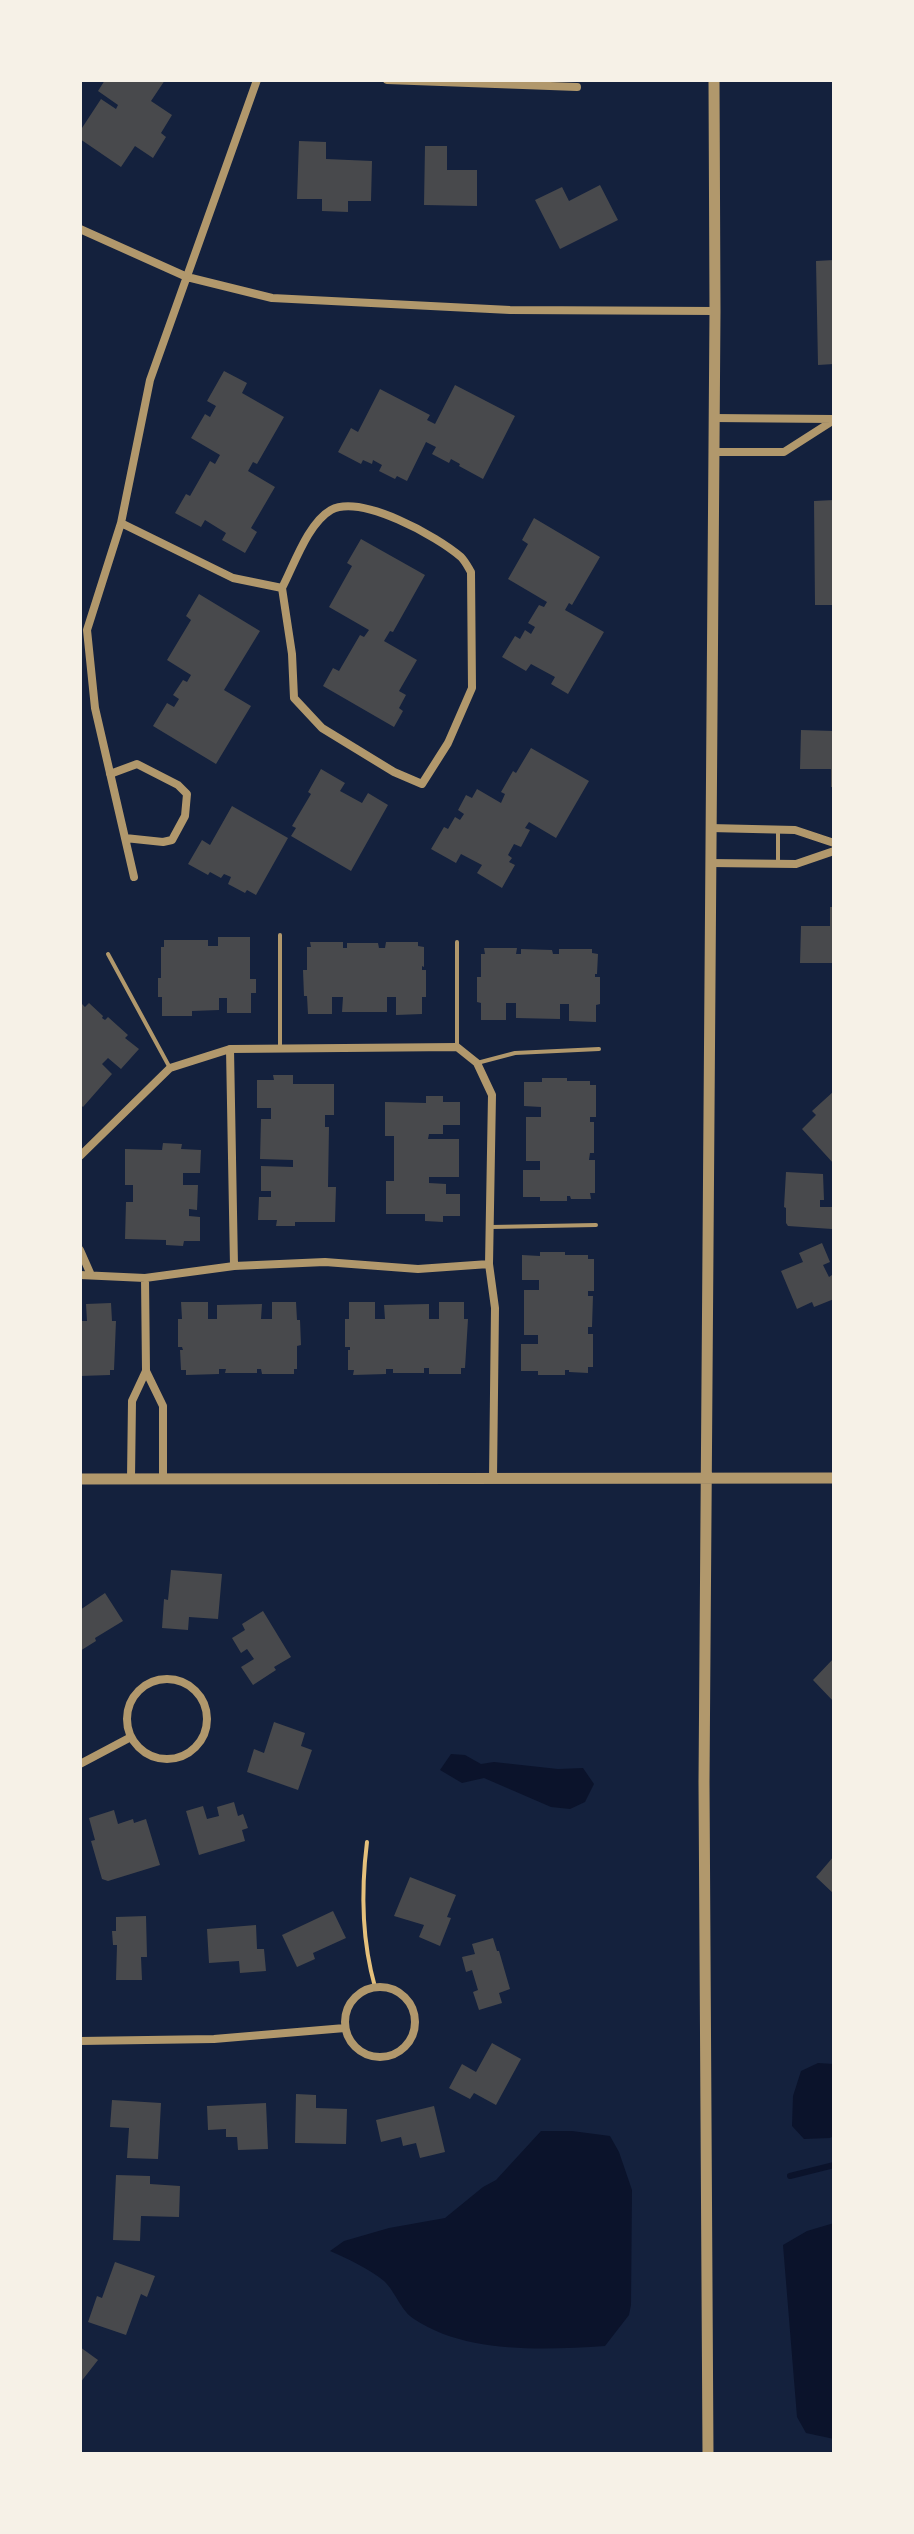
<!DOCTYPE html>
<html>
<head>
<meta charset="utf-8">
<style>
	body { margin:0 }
	#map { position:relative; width:914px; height:2534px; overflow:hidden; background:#14213d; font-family:Poppins,sans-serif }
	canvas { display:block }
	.frame { position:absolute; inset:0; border:82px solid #f6f1e7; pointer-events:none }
</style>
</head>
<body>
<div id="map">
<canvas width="914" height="2534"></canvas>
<div class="frame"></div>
</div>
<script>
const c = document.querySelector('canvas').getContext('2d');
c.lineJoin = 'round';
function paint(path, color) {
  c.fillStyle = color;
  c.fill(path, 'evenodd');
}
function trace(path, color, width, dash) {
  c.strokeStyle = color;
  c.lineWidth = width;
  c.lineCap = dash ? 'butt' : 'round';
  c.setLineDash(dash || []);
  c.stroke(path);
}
paint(new Path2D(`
	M451 1754 465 1755 481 1764 494 1762 558 1769 583 1768 594 1784 585 1802 570 1809 551 1807 484 1778 462 1783 440 1770Z
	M818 2063 834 2064V2136L830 2138 804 2139 792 2126 793 2096 801 2071Z
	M541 2131H572L610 2136 619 2152 632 2190 631 2305 629 2315 605 2346C545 2350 466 2354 414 2319 401 2311 395 2291 384 2281 368 2268 348 2259 330 2251L344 2241 389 2228 445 2218 483 2187 496 2180Z
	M834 2223V2439L806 2433 797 2417 783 2245 807 2231Z`), '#0b132b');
trace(new Path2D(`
	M790 2176 834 2165`), '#0b132b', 6);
paint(new Path2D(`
	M105 80H165L151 101 172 115 161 133 166 137 153 158 135 146 121 167 80 139V131L101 99 116 109 118 105 98 91Z
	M299 141 326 142V159L372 161 371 201H348V212L322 211V199H297Z
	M425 146H447V170H477V206L424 205Z
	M600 185 618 220 560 249 535 200 562 187 569 201Z
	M834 260V364L818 365 816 261Z
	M224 371 247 383 242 393 284 417 257 464 253 462 248 471 275 487 251 528 257 532 245 553 222 540 226 533 205 520 201 527 175 513 186 494 190 496 210 461 215 464 220 455 191 438 205 414 210 417 216 406 207 401Z
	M455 385 515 416 483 479 459 466 460 464 451 459 449 463 432 454 436 447 426 442 407 481 397 476 395 479 379 471 382 465 373 460 372 464 363 460 361 464 338 452 351 428 358 432 380 389 430 415 427 420 435 424Z
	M834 500V605H815L814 501Z
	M534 518 600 557 572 605 569 603 565 610 604 632 568 694 551 684 555 677 531 664 526 671 502 657 515 636 520 639 525 630 531 634 535 627 528 623 539 605 544 607 547 602 508 579 528 544 522 540Z
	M361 539 425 575 393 632 390 631 384 641 417 660 399 691 406 695 399 708 403 711 394 727 323 686 333 668 339 671 360 635 364 637 369 630 329 607 352 566 347 563Z
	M199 594 260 631 224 690 251 706 216 764 153 726 167 703 174 707 179 699 173 695 183 680 187 682 191 675 167 660 191 620 186 616Z
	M801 730 834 731V787H831V769H800Z
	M531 748 589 781 556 838 529 822 525 828 530 830 521 847 514 844 508 855 512 858 509 862 515 865 502 888 477 873 482 865 461 854 456 863 431 849 444 827 448 829 455 817 460 820 464 814 458 810 466 795 472 798 477 789 501 803 505 794 501 792 513 771 516 773Z
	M321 769 345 783 340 791 362 803 368 793 388 805 351 871 291 836 296 828 292 826 311 794 308 792Z
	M232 806 288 838 256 895 247 890 245 893 228 884 231 877 224 874 221 878 210 872 208 875 188 864 202 840 210 845Z
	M830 907H834V963H800L801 926H830Z
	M218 937H250V979H256V993H251V1013H227V998H219V1010L192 1011V1016H162V997H158V978H161V947H164V940H208V946H218Z
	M310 942H343V948H347V943H378L379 948H385L386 942H418V946L424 947V967L422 966V970H426V997H422V1014L396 1015V997H387V1012H342L343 997H332V1014H308L307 996H304L303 970H307V947H311Z
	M484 948H517L516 954H521V949L552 950 553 954H559V949H592V953L598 954 597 974H595V977H600V1004L596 1005V1022L569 1021V1004H560V1019L516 1018V1003H506V1020H481V1003L477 1002V977H481V954H485Z
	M89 1003 103 1016 102 1018 105 1020 108 1017 128 1035 125 1038 139 1049 121 1069 108 1058 102 1064 112 1074 83 1107 80 1104V1006L82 1004 85 1007Z
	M273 1075H293V1084H334V1115H325V1127H329L328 1187H336L335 1222H295V1226H276L277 1220H258L259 1197H271V1191H261V1166L293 1167V1160L260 1159 261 1119H271V1108H257V1080H274Z
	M542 1078H567V1081H590V1085H596V1117H590V1122H594V1153H590L589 1160H595V1193H590L591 1199H571L570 1196H567V1201H540V1197H523V1170H540V1161H526V1117H541V1107L524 1106V1082H542Z
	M834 1091V1164L802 1129 816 1115 812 1111Z
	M426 1096H443V1102H460V1125H443V1134H429L428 1139H459V1177H429V1183L446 1184V1194H460V1216H443V1222L425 1221V1214H386V1181H394V1136H385V1102L426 1103Z
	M163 1143 182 1144 181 1149 201 1150 200 1173H183V1185H198L197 1210 189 1209V1216L200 1217V1241H184L183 1246 166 1245V1240L125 1239 126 1202H133V1185H125V1149L162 1150Z
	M786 1172 823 1174 824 1200H820V1207H833L832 1229 788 1226 786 1223V1208L784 1207Z
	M822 1243 830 1262 823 1265 829 1277 832 1275 834 1281V1299L814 1307 812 1302 797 1309 781 1271 803 1262 799 1253Z
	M540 1252H565V1255H588V1259H594V1291H588V1296H593L592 1327H588V1334H593V1367H588V1373L569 1372V1370H565V1375H538V1371H521V1344H538V1335H524V1290H539V1280H522V1255L540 1256Z
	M181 1302H208V1319H217V1305L262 1304 261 1319H272V1302H296L297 1320H300L301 1345 297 1346V1369H294V1374H262L261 1369H257V1373H225L226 1369H219V1374L186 1375V1370H181L180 1350H183L182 1347H178V1319H182Z
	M349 1302H375V1319H385L384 1305 429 1304V1319H439V1302H464V1319H468L465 1368H461V1374H429V1368H424V1373H393V1369H386V1374L353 1375 354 1370H348V1350H350V1347H345V1319H349Z
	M111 1303 112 1321H116L114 1370H110V1375L80 1376V1321H87L86 1304Z
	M171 1570 222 1574 218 1619 189 1617 188 1630 162 1628 164 1599 168 1600Z
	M105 1593 123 1621 95 1638 96 1641 80 1651V1610Z
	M263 1611 291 1657 274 1667 276 1670 253 1685 241 1667 254 1659 247 1649 241 1653 232 1638 245 1630 242 1624Z
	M834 1658V1702L813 1680Z
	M274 1722 305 1733 301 1746 312 1750 298 1790 247 1772 254 1749 264 1753Z
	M234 1802 238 1816 243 1814 248 1828 242 1830 245 1841 199 1855 186 1811 203 1806 207 1819 219 1816 217 1807Z
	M114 1810 118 1824 133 1819 134 1823 146 1819 160 1865 108 1881 102 1879 91 1841 95 1840 89 1818Z
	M834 1856V1894L816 1877Z
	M410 1877 456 1895 447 1917 451 1918 440 1946 419 1937 424 1925 394 1916Z
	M333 1911 346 1938 313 1953 315 1959 297 1967 282 1935Z
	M146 1916 147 1957H141L142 1980H116L117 1945H113L112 1931H116V1917Z
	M256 1925 257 1949H264L266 1971 240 1973 239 1961 209 1963 207 1929Z
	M493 1938 497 1951H499L510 1989 499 1993 502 2003 479 2010 473 1992 478 1990 472 1970 466 1972 462 1957 475 1954 472 1944Z
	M492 2043 521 2059 496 2105 474 2093 470 2099 449 2088 462 2064 476 2072Z
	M296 2094 316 2095V2108L347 2109 346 2144 295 2143Z
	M112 2100 161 2103 158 2159 127 2158 129 2128 110 2127Z
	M266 2103 268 2149 238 2150 237 2137H226V2129L208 2130 207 2106Z
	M434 2106 445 2152 420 2158 416 2143 403 2146 401 2137 381 2142 376 2120Z
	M116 2175 150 2176V2184L180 2186 179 2217 141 2216 140 2241 113 2240Z
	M115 2262 155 2276 147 2297 141 2294 126 2335 88 2322 97 2296 102 2298Z
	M80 2347 98 2360 80 2383Z`), '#48494c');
trace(new Path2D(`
	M367 1842C361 1890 362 1941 375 1987`), '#e5c07b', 4);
trace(new Path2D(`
	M778 862V830
	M108 954 170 1068
	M280 1047V935
	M457 1047V942
	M477 1063 515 1053 599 1049
	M491 1227 596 1225`), '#b1986c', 4);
trace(new Path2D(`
	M387 80 577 87
	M80 229 187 277 272 298 510 310 715 311
	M713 418 833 419
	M713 452H784L834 420
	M121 523 233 578 282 588 292 654 294 698 322 728 394 772 422 784 448 743 472 688 471 572C468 567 465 561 461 557 437 536 361 494 331 510 308 523 294 565 282 588
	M110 774 137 764 178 785 187 794 185 816 172 840 163 842 125 838
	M710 828 795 830 834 843
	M710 863 796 864 834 851
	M134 877 95 708 87 630 121 523 150 380 257 80
	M230 1049 234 1266
	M80 1156 170 1068 230 1049 457 1047 477 1063 492 1095 489 1264 495 1308 493 1478
	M80 1250 91 1275
	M80 1275 145 1278 234 1266 325 1262 418 1269 489 1264
	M145 1278 146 1371
	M131 1478 132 1401 146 1371 163 1406V1478
	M127 1719a40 40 0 1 1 80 0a40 40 0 1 1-80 0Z
	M80 1764 131 1737
	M345 2022a35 35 0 1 1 70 0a35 35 0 1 1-70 0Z
	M80 2041 214 2039 345 2028`), '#b1986c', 8);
trace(new Path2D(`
	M80 1479 834 1478
	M708 2454 704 1781 715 311 714 80`), '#b1986c', 11);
</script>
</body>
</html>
